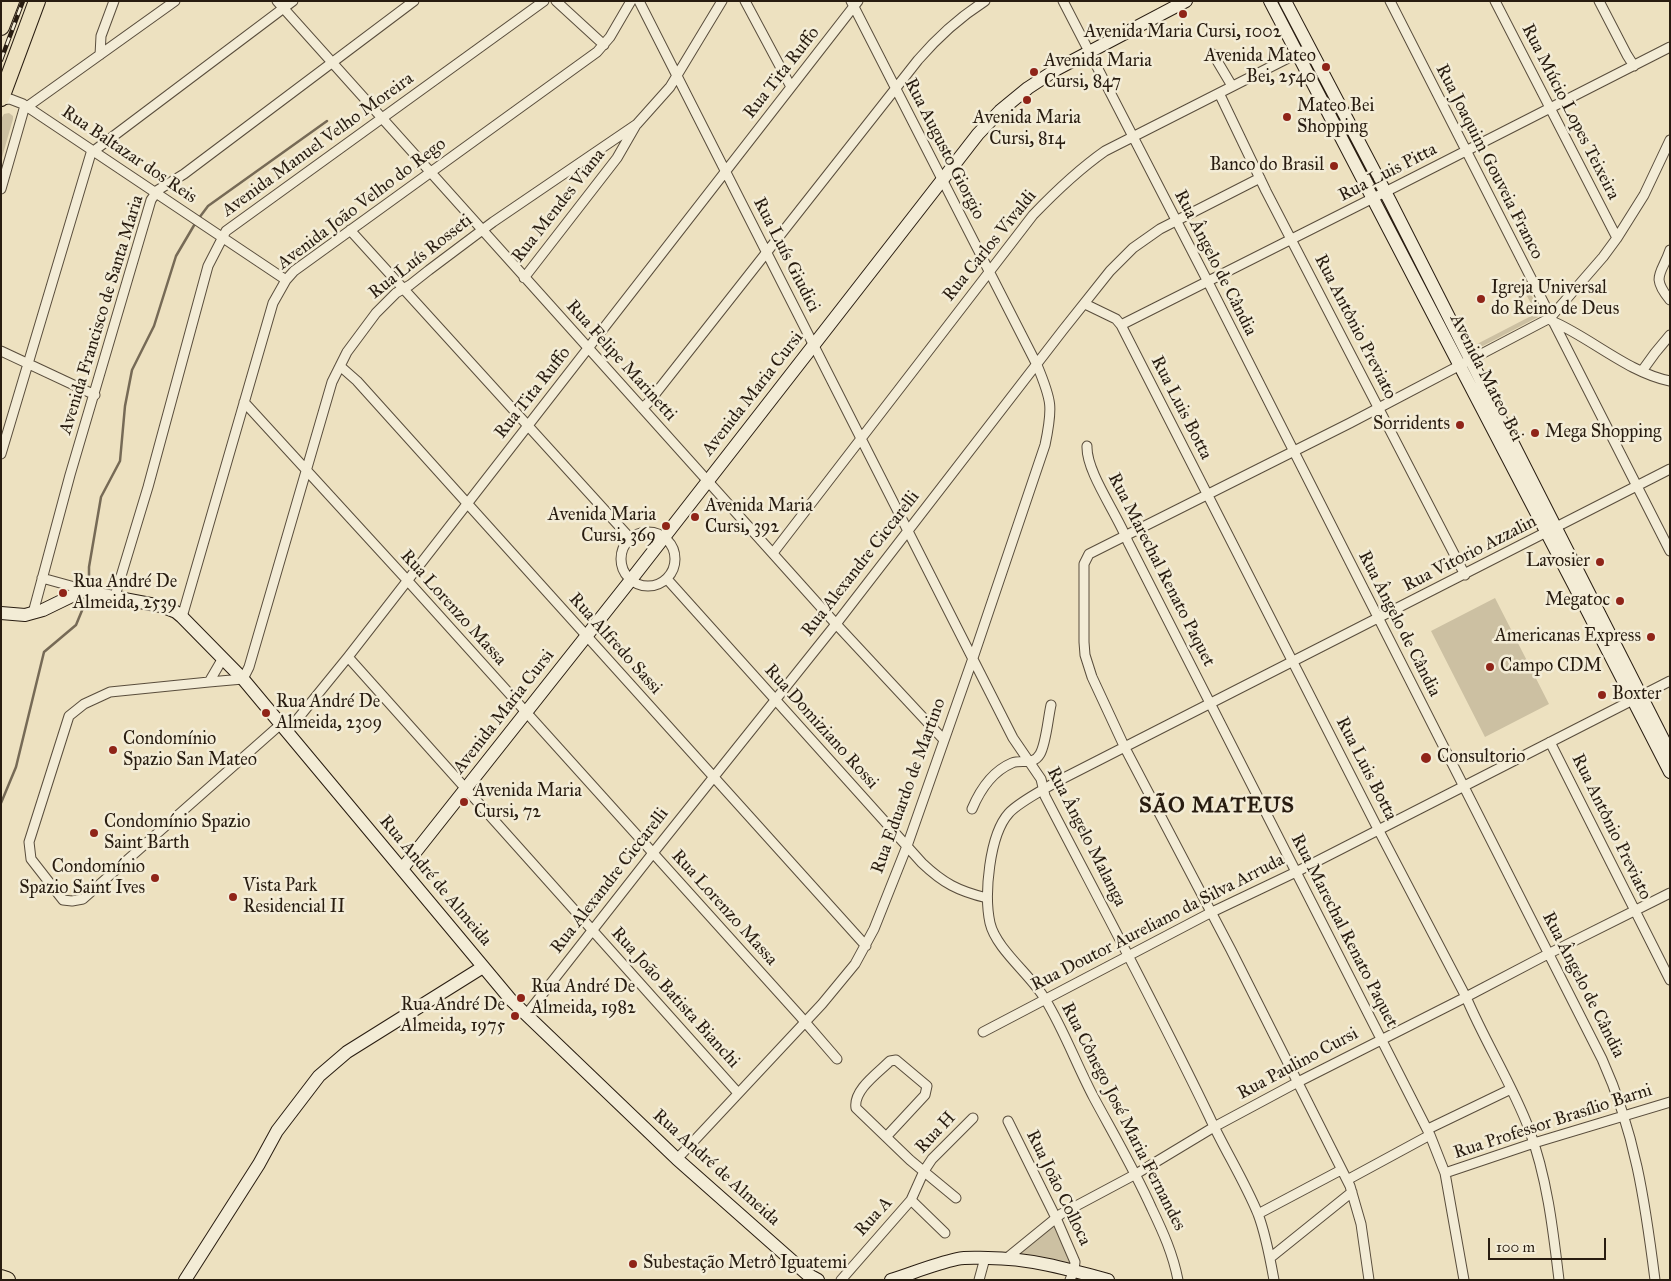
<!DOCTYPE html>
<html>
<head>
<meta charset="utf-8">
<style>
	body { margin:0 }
	#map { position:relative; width:1671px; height:1281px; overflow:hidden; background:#ede1c0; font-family:"IM FELL Great Primer",serif }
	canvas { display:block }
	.frame { position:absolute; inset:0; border:2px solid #281c10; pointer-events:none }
	.scale { position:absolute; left:1488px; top:1238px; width:118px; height:22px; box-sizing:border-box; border:2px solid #281c10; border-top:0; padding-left:6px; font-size:15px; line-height:18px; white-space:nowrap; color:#281c10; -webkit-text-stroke:4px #f3ecd6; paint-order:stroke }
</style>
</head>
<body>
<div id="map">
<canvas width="1671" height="1281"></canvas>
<div class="frame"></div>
<div class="scale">100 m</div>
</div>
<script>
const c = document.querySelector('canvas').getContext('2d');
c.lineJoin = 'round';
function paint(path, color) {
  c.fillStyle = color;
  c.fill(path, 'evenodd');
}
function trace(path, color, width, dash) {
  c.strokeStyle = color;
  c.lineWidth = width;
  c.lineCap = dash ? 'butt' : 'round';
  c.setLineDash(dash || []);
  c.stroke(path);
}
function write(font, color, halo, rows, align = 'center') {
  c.font = font + ' "IM FELL Great Primer",serif';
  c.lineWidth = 5;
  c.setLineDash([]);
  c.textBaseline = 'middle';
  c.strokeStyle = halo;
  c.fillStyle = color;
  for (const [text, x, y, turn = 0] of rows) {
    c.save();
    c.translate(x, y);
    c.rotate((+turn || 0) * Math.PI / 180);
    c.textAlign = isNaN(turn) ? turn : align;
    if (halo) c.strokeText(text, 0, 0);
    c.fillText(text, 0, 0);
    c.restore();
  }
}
paint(new Path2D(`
	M9 113 13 116V119L1 161V119L4 114Z
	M1526 285 1542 315 1479 348 1477 344 1535 314 1533 307 1522 287Z
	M1495 598 1549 704 1485 737 1431 631Z
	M1056 1224 1072 1265 1017 1256 1029 1244Z`), '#ccc0a2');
trace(new Path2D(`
	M199 218 208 206 327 121
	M89 588V567L101 497 120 461 125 406 132 370 154 326 176 256 196 222
	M1 803 16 767 44 652 76 625 88 596`), '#766a56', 2.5);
const street = new Path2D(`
	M277 1 836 624 944 740
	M556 1 604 45
	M639 1 1013 738 1041 779 1045 796C1100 902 1157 1008 1209 1116 1224 1149 1244 1180 1258 1214 1266 1235 1270 1258 1274 1280
	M745 1 791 87
	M1063 1 1208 282 1602 1059C1635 1132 1645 1201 1655 1280
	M1390 1 1670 551
	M1495 1 1617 238
	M1599 1 1627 55 1634 66
	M1213 54 1232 86
	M100 55 101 36 114 1
	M1219 93 1266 191 1465 575
	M1 100 10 99 23 104 286 280
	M1 189 24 109 175 1
	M350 230 630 538
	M1670 250C1662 274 1650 276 1670 300
	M524 278 617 158 636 125
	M1085 304 1116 319 1121 325 1378 829 1466 997C1485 1042 1512 1084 1529 1129 1547 1177 1553 1229 1559 1280
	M1552 321C1591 338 1629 373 1670 381
	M1121 325 1397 186 1670 47
	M1 351 95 395
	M340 366 357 381 866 946
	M1642 371 1655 353 1670 335
	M244 402 407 580 799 1015 837 1059
	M642 408 648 403 918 60C937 38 960 17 985 1
	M1087 446C1086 472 1118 515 1128 542L1430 1135 1445 1173 1464 1280
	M1 454 91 153 293 1
	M621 559a27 27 0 1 1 54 0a27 27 0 1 1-54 0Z
	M773 553 1033 215C1056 191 1078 170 1105 151L1302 51
	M42 578 71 586 78 592
	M667 579 922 863C943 883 958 891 987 898
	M115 596 148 487 208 266 226 231 544 1
	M33 613 70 475 151 200 158 190 184 174 414 1
	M182 617 273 303 286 280 294 271 597 52 610 37 631 1
	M348 657 738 1093
	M223 658 209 682 243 679 249 667 332 382 347 352 376 313 396 293 410 285 429 270 493 222 637 124 670 87 722 1
	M209 682 110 692 84 704 69 716 29 842 31 859 63 900 72 901 83 899 281 724
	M287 732 348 657 858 1
	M1550 742 1670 980
	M972 809C980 790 993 771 1012 763 1022 759 1033 766 1040 754 1046 744 1048 718 1051 705
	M526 1015 653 853 836 624 1063 330 1110 271 1133 248 1160 229 1260 178
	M983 1032 1210 913 1296 872 1670 681
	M1008 1121 1056 1218 1075 1262 1074 1270 1070 1280
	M1428 1129 1511 1089
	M886 1137 925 1095 927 1086 896 1060 890 1061C878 1073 853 1090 856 1108L910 1160 956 1198
	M677 1159 822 1004 855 964 874 929 907 846 973 658 1045 445C1053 407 1052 401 1037 365L851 1
	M1445 1173 1534 1143 1670 1102
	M1347 1180 1430 1135
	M911 1200 945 1233
	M1258 1214 1341 1170
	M1007 1258 1061 1214 1136 1174 1214 1127 1298 1082 1466 997 1548 954 1670 893
	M1270 1258 1352 1192
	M841 1280 911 1200 924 1171 932 1159 973 1118
	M979 1280 985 1258
	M1178 1280C1173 1254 1163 1232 1152 1209 1135 1171 1114 1135 1094 1098 1077 1066 1064 1030 1045 999 1031 975 996 949 990 923 984 895 989 835 1009 813 1019 802 1043 790 1056 782L1670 469
	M1369 1280 1361 1224 1350 1186 1231 950 1125 748 1092 677 1085 655 1084 642V564L1089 554 1350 423 1550 318 1603 257 1617 238 1644 195 1670 140`);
const secondary = new Path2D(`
	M1270 1 1588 612 1670 772
	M1285 1 1390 201 1670 753
	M1 613 25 615 43 610 82 591 161 606 176 612 182 617 243 679 511 1000 677 1159 807 1274 818 1280
	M402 869 630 581 978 134 1000 111 1028 88 1057 69 1186 1
	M185 1280 259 1164 277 1131 319 1076 347 1052 483 967
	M891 1280C913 1273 934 1264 957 1259 967 1257 977 1258 988 1258 1029 1258 1068 1269 1108 1280`);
const highway = new Path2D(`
	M1 27 11 1
	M1 98 37 1
	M1 1278 7 1280`);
trace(street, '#594d3c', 11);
trace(secondary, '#281c10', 14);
trace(highway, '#281c10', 18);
trace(street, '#f3ecd6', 9);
trace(secondary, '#f3ecd6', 12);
trace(highway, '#ede1c0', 16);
const rail = new Path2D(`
	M1 60 23 1`);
trace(rail, '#281c10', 4.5);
trace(rail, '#f3ecd6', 2.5, [8]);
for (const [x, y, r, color] of [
	[1183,14,5,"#8f2418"],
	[1326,67,5,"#8f2418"],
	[1034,72,5,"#8f2418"],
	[1027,100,5,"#8f2418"],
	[1287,117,5,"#8f2418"],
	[1334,166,5,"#8f2418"],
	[1481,299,5,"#8f2418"],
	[1460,425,5,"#8f2418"],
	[1535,433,5,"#8f2418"],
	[695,517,5,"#8f2418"],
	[666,526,5,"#8f2418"],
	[1600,562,5,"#8f2418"],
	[63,593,5,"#8f2418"],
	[1620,601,5,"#8f2418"],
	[1651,637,5,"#8f2418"],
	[1490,667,5,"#8f2418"],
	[1602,695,5,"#8f2418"],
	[266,713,5,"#8f2418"],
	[113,750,5,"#8f2418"],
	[1426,758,6,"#8f2418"],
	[464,802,5,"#8f2418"],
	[94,833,5,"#8f2418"],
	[155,878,5,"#8f2418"],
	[233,897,5,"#8f2418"],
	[521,998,5,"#8f2418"],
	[515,1016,5,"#8f2418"],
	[633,1264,5,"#8f2418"]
]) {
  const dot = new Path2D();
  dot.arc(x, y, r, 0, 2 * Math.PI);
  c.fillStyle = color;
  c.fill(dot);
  trace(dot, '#f3ecd6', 2);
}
write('18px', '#281c10', '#f3ecd6', [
	["Avenida Maria Cursi, 1002",1183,33,"center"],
	["Avenida Mateo",1316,57,"right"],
	["Bei, 2540",1316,78,"right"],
	["Avenida Maria",1044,62],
	["Cursi, 847",1044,83],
	["Mateo Bei",1297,107],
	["Shopping",1297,128],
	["Avenida Maria",1027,119,"center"],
	["Cursi, 814",1027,140,"center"],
	["Banco do Brasil",1324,166,"right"],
	["Igreja Universal",1491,289],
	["do Reino de Deus",1491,310],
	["Sorridents",1450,425,"right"],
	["Mega Shopping",1545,433],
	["Avenida Maria",705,507],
	["Cursi, 392",705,528],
	["Avenida Maria",656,516,"right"],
	["Cursi, 369",656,537,"right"],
	["Lavosier",1590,562,"right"],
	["Rua André De",73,583],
	["Almeida, 2539",73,604],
	["Megatoc",1610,601,"right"],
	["Americanas Express",1641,637,"right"],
	["Campo CDM",1500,667],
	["Boxter",1612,695],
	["Rua André De",276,703],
	["Almeida, 2309",276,724],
	["Condomínio",123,740],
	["Spazio San Mateo",123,761],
	["Consultorio",1437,758],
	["Avenida Maria",474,792],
	["Cursi, 72",474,813],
	["Condomínio Spazio",104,823],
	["Saint Barth",104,844],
	["Condomínio",145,868,"right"],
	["Spazio Saint Ives",145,889,"right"],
	["Vista Park",243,887],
	["Residencial II",243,908],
	["Rua André De",531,988],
	["Almeida, 1982",531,1009],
	["Rua André De",505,1006,"right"],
	["Almeida, 1975",505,1027,"right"],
	["Subestação Metrô Iguatemi",643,1264]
], 'left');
write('18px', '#281c10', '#f3ecd6', [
	["Rua Tita Ruffo",782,73,-52],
	["Rua Múcio Lopes Teixeira",1570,112,63],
	["Avenida Manuel Velho Moreira",318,145,-36],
	["Rua Augusto Giorgio",944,149,63],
	["Rua Baltazar dos Reis",129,155,34],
	["Rua Joaquim Gouveia Franco",1489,162,63],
	["Rua Luis Pitta",1388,173,-27],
	["Avenida João Velho do Rego",362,204,-37],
	["Rua Mendes Viana",559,206,-52],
	["Rua Carlos Vivaldi",990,246,-51],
	["Rua Luís Giudici",786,255,63],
	["Rua Luís Rosseti",421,257,-38],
	["Rua Ângelo de Cândia",1215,263,63],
	["Avenida Francisco de Santa Maria",102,315,-73],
	["Rua Antônio Previato",1355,327,63],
	["Rua Felipe Marinetti",621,361,48],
	["Avenida Mateo Bei",1486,378,63],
	["Rua Tita Ruffo",533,393,-52],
	["Avenida Maria Cursi",753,394,-52],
	["Rua Luis Botta",1181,408,63],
	["Rua Vitorio Azzalin",1470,554,-27],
	["Rua Alexandre Ciccarelli",861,564,-52],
	["Rua Marechal Renato Paquet",1161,570,63],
	["Rua Lorenzo Massa",453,608,48],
	["Rua Ângelo de Cândia",1399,624,63],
	["Rua Alfredo Sassi",615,644,48],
	["Avenida Maria Cursi",504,712,-52],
	["Rua Domiziano Rossi",821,727,48],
	["Rua Luis Botta",1366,769,63],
	["Rua Eduardo de Martino",909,786,-70],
	["Rua Antônio Previato",1611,827,64],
	["Rua Ângelo Malanga",1086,837,63],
	["Rua André de Almeida",435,881,50],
	["Rua Alexandre Ciccarelli",610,881,-52],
	["Rua Lorenzo Massa",724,908,48],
	["Rua Doutor Aureliano da Silva Arruda",1158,923,-27],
	["Rua Marechal Renato Paquet",1344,931,63],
	["Rua Ângelo de Cândia",1583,985,63],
	["Rua João Batista Bianchi",675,998,48],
	["Rua Paulino Cursi",1298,1064,-28],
	["Rua Cônego José Maria Fernandes",1123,1117,63],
	["Rua Professor Brasílio Barni",1553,1122,-18],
	["Rua H",936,1133,-47],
	["Rua André de Almeida",716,1168,42],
	["Rua João Colloca",1058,1188,64],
	["Rua A",874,1217,-48]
]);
c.letterSpacing = '1px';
write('bold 22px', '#281c10', '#f3ecd6', [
	["SÃO MATEUS",1217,807]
]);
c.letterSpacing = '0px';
</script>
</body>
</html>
